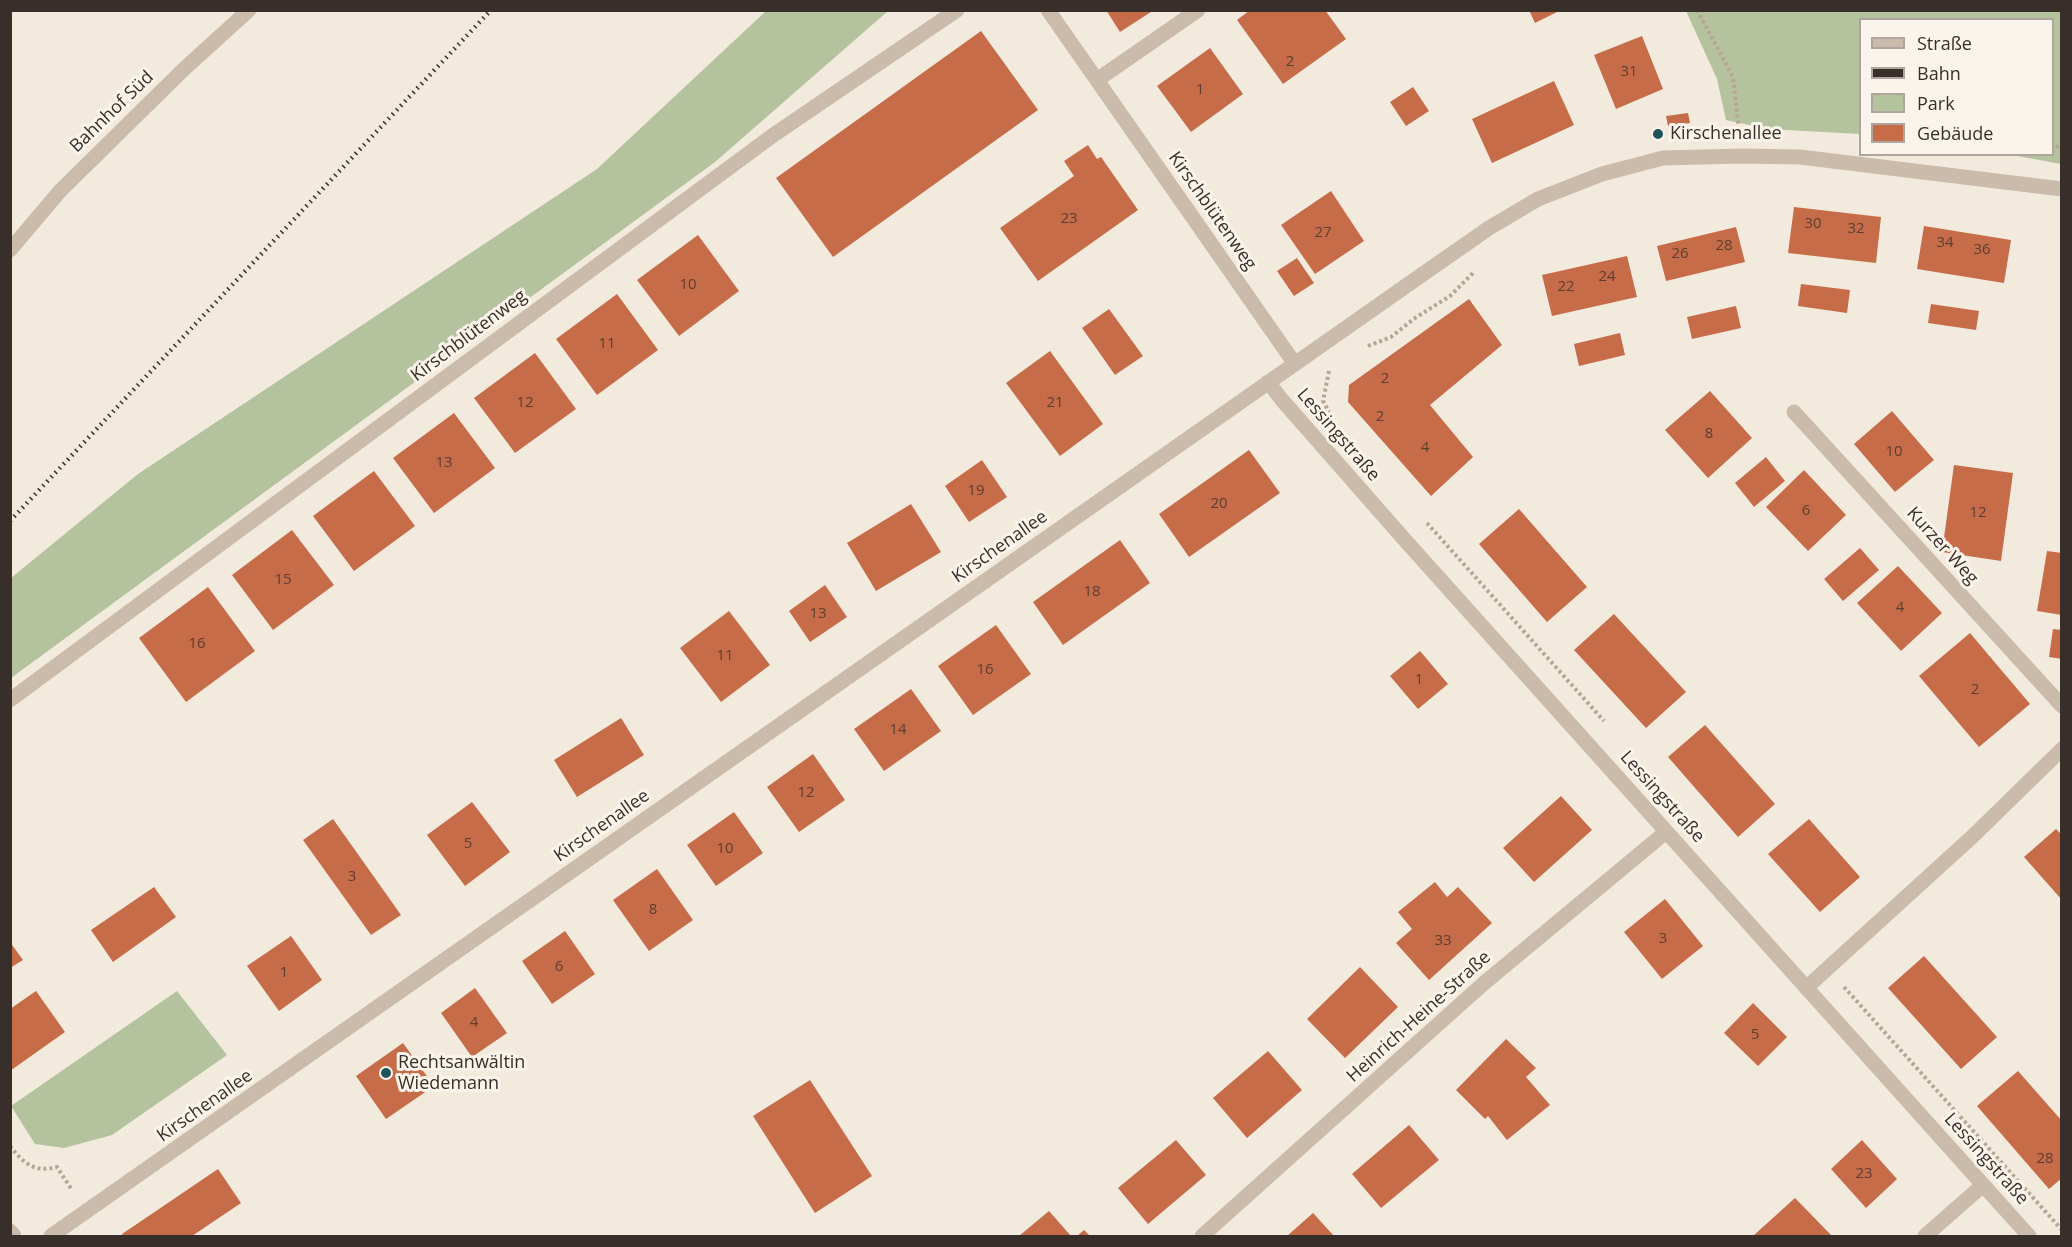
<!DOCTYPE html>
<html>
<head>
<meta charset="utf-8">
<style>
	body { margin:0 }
	#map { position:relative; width:2072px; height:1247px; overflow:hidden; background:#f3eade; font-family:"Open Sans",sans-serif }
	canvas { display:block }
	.frame { position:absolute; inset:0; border:12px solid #392f2a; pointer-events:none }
	.legend { position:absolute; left:1859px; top:18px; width:195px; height:138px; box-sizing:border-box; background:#faf4eb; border:2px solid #ada59e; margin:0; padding:8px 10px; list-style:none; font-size:18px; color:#392f2a }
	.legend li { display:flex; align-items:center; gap:12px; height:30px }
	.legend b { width:30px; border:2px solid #ada59e }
</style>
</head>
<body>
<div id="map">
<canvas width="2072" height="1247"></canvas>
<div class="frame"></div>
<ul class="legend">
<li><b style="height:8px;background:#cbbbaa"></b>Straße</li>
<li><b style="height:8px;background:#392f2a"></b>Bahn</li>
<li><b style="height:16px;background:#b5c29e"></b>Park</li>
<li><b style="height:16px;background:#c66c49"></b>Gebäude</li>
</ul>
</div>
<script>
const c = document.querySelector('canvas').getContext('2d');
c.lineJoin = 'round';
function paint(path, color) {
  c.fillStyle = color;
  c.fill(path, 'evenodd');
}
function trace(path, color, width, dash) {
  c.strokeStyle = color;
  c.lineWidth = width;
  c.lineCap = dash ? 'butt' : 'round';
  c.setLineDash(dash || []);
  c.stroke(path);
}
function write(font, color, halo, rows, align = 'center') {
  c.font = font + ' "Open Sans",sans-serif';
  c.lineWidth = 6;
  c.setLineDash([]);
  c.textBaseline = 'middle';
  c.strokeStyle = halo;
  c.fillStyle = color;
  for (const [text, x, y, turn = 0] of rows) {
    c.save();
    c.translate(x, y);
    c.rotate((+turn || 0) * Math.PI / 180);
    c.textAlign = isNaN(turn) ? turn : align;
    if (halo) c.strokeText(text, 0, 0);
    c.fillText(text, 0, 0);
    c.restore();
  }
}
paint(new Path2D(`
	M766 11H888L715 162 11 678V578L138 474 597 169Z
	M1686 11H2061V164L2012 155 2052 154V20H1860V134L1768 129 1726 120 1717 79Z
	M177 991 227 1055 112 1135 64 1148 35 1144 11 1106Z`), '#b5c29e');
paint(new Path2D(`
	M1106 10H1154L1120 32Z
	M1250 10H1325L1346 39 1283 84 1237 20Z
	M1529 10H1561L1535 23Z
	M981 31 1038 110 833 257 776 178Z
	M1642 36 1663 89 1616 109 1594 55Z
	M1210 48 1243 94 1191 132 1157 86Z
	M1554 81 1574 125 1492 163 1472 119Z
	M1413 87 1429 111 1406 126 1390 102Z
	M1688 113 1690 123 1668 126 1666 116Z
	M1088 145 1097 159 1101 157 1138 210 1038 281 1000 228 1074 176 1064 161Z
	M1331 191 1364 241 1315 274 1281 225Z
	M1794 207 1881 217 1876 263 1788 253Z
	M1924 226 2011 240 2004 283 1917 269Z
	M1736 227 1745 262 1666 281 1657 246Z
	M698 235 739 291 679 336 637 280Z
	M1627 256 1637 297 1552 316 1542 275Z
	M1297 258 1314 283 1294 296 1277 271Z
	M1801 284 1850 290 1847 313 1798 306Z
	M617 294 658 350 597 395 556 339Z
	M1469 299 1502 345 1430 405 1473 457 1431 496 1348 402 1349 385Z
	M1931 304 1979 311 1976 330 1928 323Z
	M1736 306 1741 328 1692 339 1687 317Z
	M1109 309 1143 356 1115 375 1082 328Z
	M1620 333 1625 355 1579 366 1574 344Z
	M1050 351 1103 424 1060 456 1006 383Z
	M535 353 576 409 515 453 474 398Z
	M1710 391 1752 438 1708 478 1665 430Z
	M1892 411 1934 460 1895 492 1854 444Z
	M454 413 495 468 434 513 393 458Z
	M1249 450 1280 493 1189 557 1159 514Z
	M1766 457 1785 481 1754 507 1735 483Z
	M982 460 1007 497 969 522 945 486Z
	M1954 465 2013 473 2001 561 1942 552Z
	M1804 470 1846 515 1808 551 1766 507Z
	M374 471 415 526 354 571 313 516Z
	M911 504 941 552 876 591 847 543Z
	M1519 509 1587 587 1547 622 1479 544Z
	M292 530 334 585 273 630 232 575Z
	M1120 540 1150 583 1063 645 1033 602Z
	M1860 548 1879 570 1843 601 1824 579Z
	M2047 551 2062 553V615L2037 611Z
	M1898 566 1942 613 1901 651 1857 603Z
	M825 585 847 617 810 642 789 611Z
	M208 587 255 651 186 702 139 638Z
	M729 611 770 665 721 702 680 648Z
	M1614 614 1686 692 1646 728 1574 650Z
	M996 625 1031 674 973 715 938 666Z
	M2053 629 2062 630V659L2049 657Z
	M1970 633 2030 704 1979 747 1919 676Z
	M1420 651 1448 684 1418 709 1390 676Z
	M911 689 941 731 884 771 854 729Z
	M621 718 644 755 577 797 554 760Z
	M1705 725 1775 804 1738 837 1668 757Z
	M813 754 845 800 799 832 767 787Z
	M1561 796 1592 830 1534 882 1503 848Z
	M472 802 510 852 465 886 427 835Z
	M734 812 763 853 716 886 687 845Z
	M333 819 401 915 371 935 303 840Z
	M1809 819 1860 877 1820 912 1768 854Z
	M2056 829 2062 835V900L2024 857Z
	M657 869 693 920 649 951 613 900Z
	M1435 882 1447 897 1458 887 1492 923 1429 980 1396 943 1412 929 1398 912Z
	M154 887 176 917 113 962 91 930Z
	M1665 899 1703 946 1662 979 1624 932Z
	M565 931 595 974 552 1004 522 961Z
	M291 936 322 980 279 1011 247 966Z
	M10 942 23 960 10 968Z
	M1924 956 1997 1037 1961 1069 1888 988Z
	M1360 967 1398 1007 1345 1058 1307 1019Z
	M475 988 507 1033 472 1057 441 1013Z
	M36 991 65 1032 10 1071V1009Z
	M1753 1003 1787 1037 1758 1066 1724 1033Z
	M1506 1039 1536 1068 1526 1077 1550 1105 1507 1140 1488 1116 1485 1119 1456 1090Z
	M403 1043 434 1086 386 1119 356 1076Z
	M1268 1051 1302 1090 1247 1138 1213 1098Z
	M2018 1071 2062 1121V1178L2049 1189 1977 1106Z
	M810 1080 872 1176 815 1213 753 1116Z
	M1409 1125 1439 1160 1381 1208 1352 1174Z
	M1176 1140 1206 1175 1148 1224 1118 1188Z
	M1862 1140 1897 1179 1866 1208 1831 1169Z
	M218 1169 241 1203 192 1236H123L122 1234Z
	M1795 1198 1832 1236H1753Z
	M1049 1211 1071 1236H1019Z
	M1313 1213 1334 1236H1287Z
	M1084 1230 1090 1236H1077Z`), '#c66c49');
trace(new Path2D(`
	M1697 10 1733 77 1739 131
	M2052 152 2062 142
	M1368 346 1391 337 1415 318 1450 296 1474 272
	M1329 371 1323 401 1329 412
	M1427 523 1604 721
	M1844 987 2062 1230
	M10 1146C24 1164 35 1173 57 1167L72 1190`), '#b7a594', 4, [3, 3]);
trace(new Path2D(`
	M1048 10 1295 364
	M1097 80 1198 10
	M10 250 60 191 184 69 249 10
	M1268 382 1282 400 1404 539 2029 1236
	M1794 412 2062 706
	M10 700 772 136 957 10
	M1806 988 1973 836 2062 749
	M10 1231 14 1236
	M51 1236 1423 274 1489 228 1538 199 1602 174 1663 158 1741 156 1800 157 2062 189
	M1202 1236 1483 984 1666 832
	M1925 1236 1983 1185`), '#cbbbaa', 15);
trace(new Path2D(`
	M10 521 491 10`), '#392f2a', 4.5, [1.5, 4.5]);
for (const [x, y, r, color] of [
	[1658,134,6,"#1e555b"],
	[386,1073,6,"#1e555b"]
]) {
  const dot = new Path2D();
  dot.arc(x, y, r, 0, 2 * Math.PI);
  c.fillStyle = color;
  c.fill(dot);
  trace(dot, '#faf4eb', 2);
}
write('15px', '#5c3e32', null, [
	["2",1290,62],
	["31",1629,72],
	["1",1200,90],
	["23",1069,219],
	["30",1813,224],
	["32",1856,229],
	["27",1323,233],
	["34",1945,243],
	["28",1724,246],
	["36",1982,250],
	["26",1680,254],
	["24",1607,277],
	["10",688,285],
	["22",1566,287],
	["11",607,344],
	["2",1385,379],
	["12",525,403],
	["21",1055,403],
	["2",1380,417],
	["8",1709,434],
	["4",1425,448],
	["10",1894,452],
	["13",444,463],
	["19",976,491],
	["20",1219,504],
	["6",1806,511],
	["12",1978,513],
	["15",283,580],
	["18",1092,592],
	["4",1900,608],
	["13",818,614],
	["16",197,644],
	["11",725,656],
	["16",985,670],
	["1",1419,680],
	["2",1975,690],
	["14",898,730],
	["12",806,793],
	["5",468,844],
	["10",725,849],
	["3",352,877],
	["8",653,910],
	["3",1663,939],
	["33",1443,941],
	["6",559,967],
	["1",284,973],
	["4",474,1023],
	["5",1755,1035],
	["28",2045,1159],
	["23",1864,1174]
]);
write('18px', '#392f2a', '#faf4eb', [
	["Bahnhof Süd",112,112,-44],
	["Kirschblütenweg",1212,211,55],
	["Kirschblütenweg",469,336,-37],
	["Lessingstraße",1338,435,49],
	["Kurzer Weg",1942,546,48],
	["Kirschenallee",1000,547,-35],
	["Lessingstraße",1662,797,48],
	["Kirschenallee",602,826,-35],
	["Heinrich-Heine-Straße",1419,1017,-42],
	["Kirschenallee",205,1106,-35],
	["Lessingstraße",1986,1159,48]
]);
write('18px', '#392f2a', '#faf4eb', [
	["Kirschenallee",1670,134],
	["Rechtsanwältin",398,1063],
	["Wiedemann",398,1084]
], 'left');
</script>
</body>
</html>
